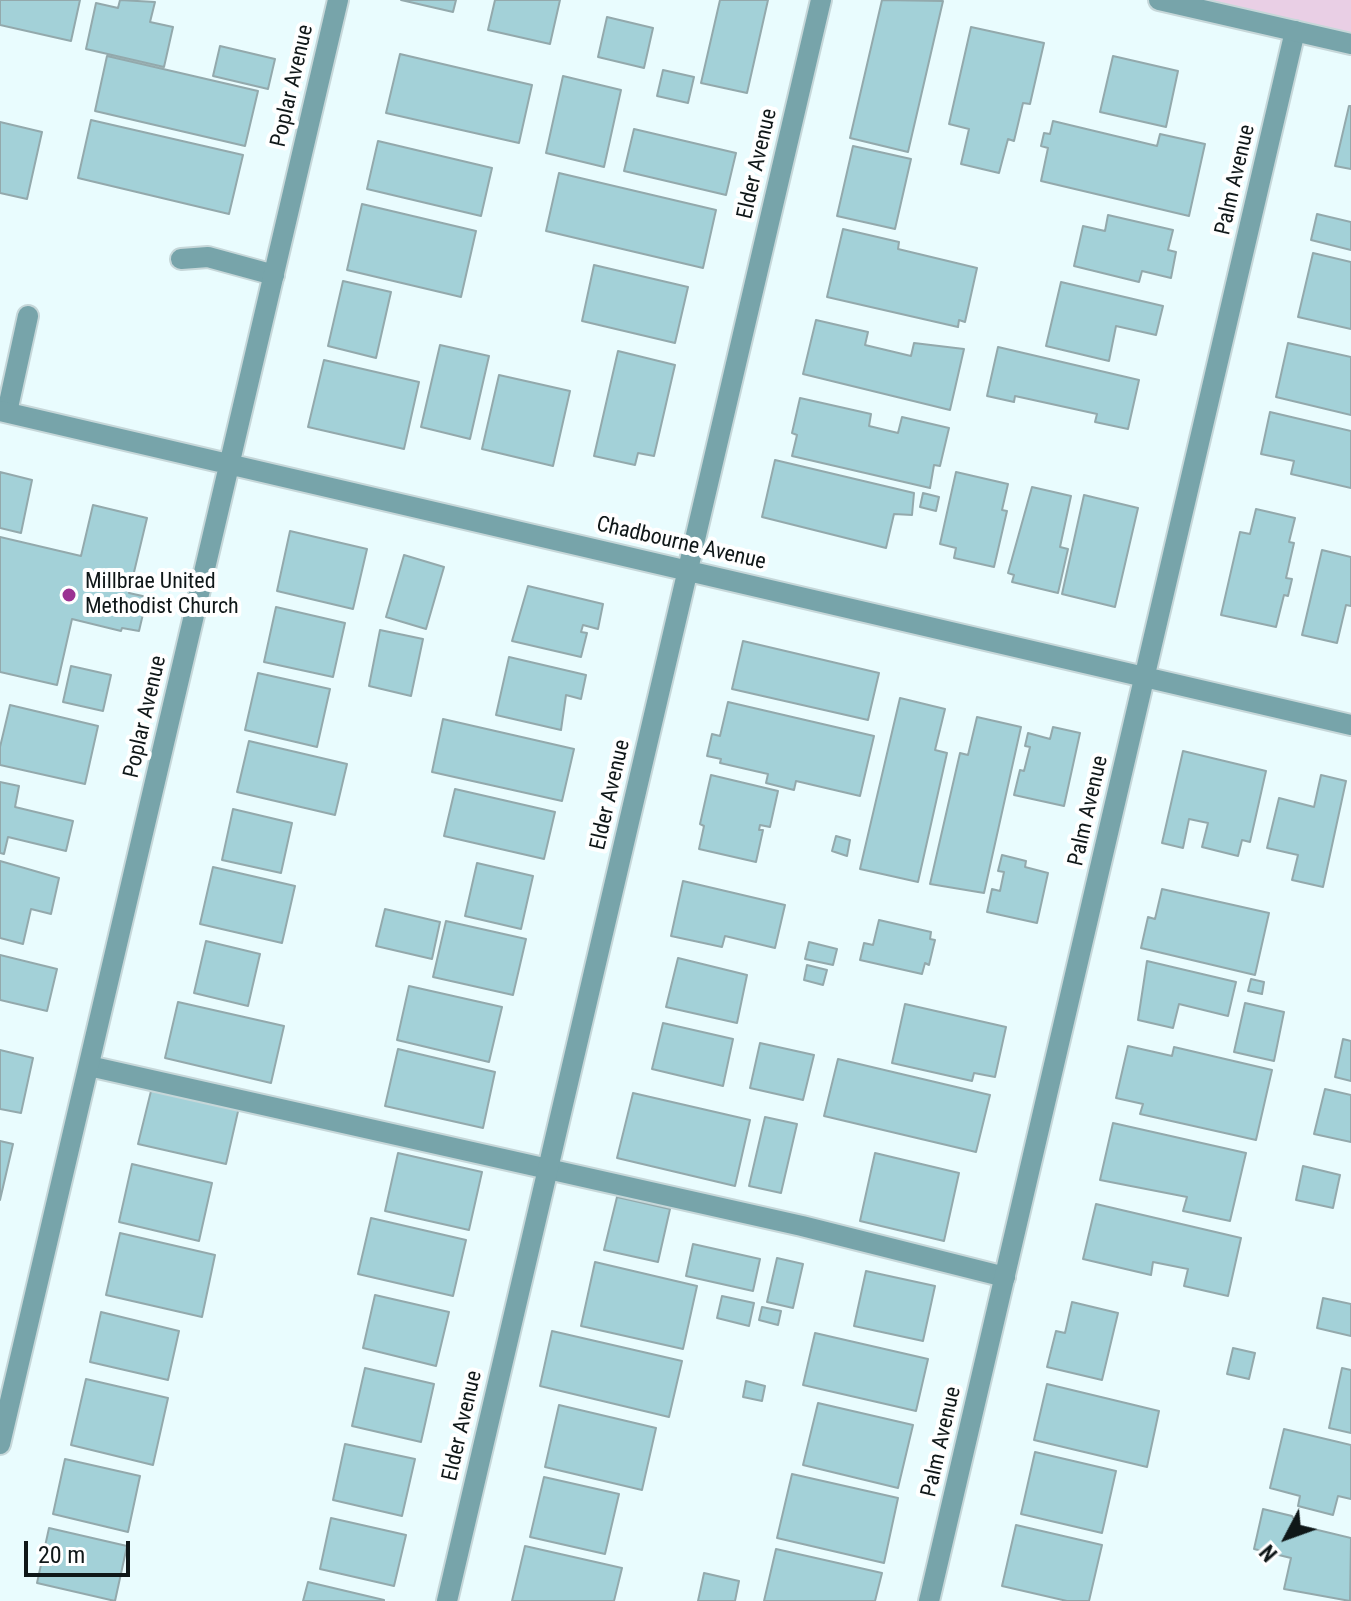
<!DOCTYPE html>
<html>
<head>
<meta charset="utf-8">
<style>
	body { margin:0 }
	#map { position:relative; width:1351px; height:1601px; overflow:hidden; background:#e9fcfe; font-family:"Roboto Condensed",sans-serif }
	canvas { display:block }
	.north { position:absolute; left:1247px; top:1497px; width:80px; height:80px; -webkit-text-stroke:6px #fff; paint-order:stroke; rotate:229deg; font-size:22px; font-weight:700; line-height:32px; text-align:center; color:#0f1718 }
	.north::after { content:''; display:block; margin:auto; width:28px; height:36px; background:#0f1718; clip-path:polygon(50% 0,100% 100%,50% 72%,0 100%) }
	.scale { position:absolute; left:24px; top:1541px; width:106px; height:36px; box-sizing:border-box; border:4px solid #0f1718; border-top:0; padding-left:10px; font-size:24px; line-height:28px; white-space:nowrap; color:#0f1718; -webkit-text-stroke:6px #fff; paint-order:stroke }
</style>
</head>
<body>
<div id="map">
<canvas width="1351" height="1601"></canvas>
<div class="north">N</div>
<div class="scale">20 m</div>
</div>
<script>
const c = document.querySelector('canvas').getContext('2d');
c.lineJoin = 'round';
function paint(path, color) {
  c.fillStyle = color;
  c.fill(path, 'evenodd');
}
function trace(path, color, width, dash) {
  c.strokeStyle = color;
  c.lineWidth = width;
  c.lineCap = dash ? 'butt' : 'round';
  c.setLineDash(dash || []);
  c.stroke(path);
}
function write(font, color, halo, rows, align = 'center') {
  c.font = font + ' "Roboto Condensed",sans-serif';
  c.lineWidth = 8;
  c.setLineDash([]);
  c.textBaseline = 'middle';
  c.strokeStyle = halo;
  c.fillStyle = color;
  for (const [text, x, y, turn = 0] of rows) {
    c.save();
    c.translate(x, y);
    c.rotate((+turn || 0) * Math.PI / 180);
    c.textAlign = isNaN(turn) ? turn : align;
    if (halo) c.strokeText(text, 0, 0);
    c.fillText(text, 0, 0);
    c.restore();
  }
}
paint(new Path2D(`
	M1159 0H1351V45Z`), '#e9cfe5');
const building = new Path2D(`
	M0 0H80L71 41 0 25Z
	M120 0 155 2 150 22 173 27 164 67 86 49 96 3 118 8Z
	M401 0H456L453 12Z
	M495 0H560L550 44 488 30Z
	M720 0H768L747 93 701 83Z
	M882 0 943 1 908 152 850 138Z
	M607 17 653 28 644 68 598 57Z
	M971 27 1044 43 1030 104 1023 103 1014 141 1008 139 999 173 961 164 969 129 949 124Z
	M220 46 275 59 268 89 213 76Z
	M400 54 532 85 519 143 386 113Z
	M107 56 258 91 245 146 95 111Z
	M1113 56 1178 71 1166 127 1100 112Z
	M663 70 694 77 688 103 657 96Z
	M563 76 621 90 604 167 546 153Z
	M1349 106H1351V169L1335 166Z
	M91 120 243 155 229 214 78 178Z
	M1053 121 1157 146 1160 134 1205 144 1189 216 1041 181 1048 148 1041 146 1044 133 1050 134Z
	M0 122 42 132 27 199 0 193Z
	M634 129 736 153 726 195 624 171Z
	M378 141 492 168 481 216 367 189Z
	M853 146 911 159 895 229 837 216Z
	M559 173 716 210 703 268 546 231Z
	M362 204 476 231 461 297 347 270Z
	M1317 214 1351 222V250L1311 240Z
	M1108 215 1173 230 1168 250 1176 252 1171 278 1142 271 1139 282 1074 266 1083 226 1105 231Z
	M843 229 899 242 898 249 977 268 965 322 959 320 958 327 827 297Z
	M1313 253 1351 262V329L1298 317Z
	M594 265 688 287 675 343 582 321Z
	M343 281 391 292 376 358 328 346Z
	M1061 282 1163 306 1156 335 1116 326 1109 361 1046 346Z
	M816 320 868 332 865 345 911 356 914 343 964 349 950 410 803 374Z
	M1288 343 1351 357V415L1276 397Z
	M440 345 489 356 470 439 421 427Z
	M998 347 1139 380 1128 429 1095 422 1097 414 1015 396 1014 402 987 396Z
	M618 351 675 365 654 456 638 453 635 465 594 456Z
	M324 360 419 382 404 449 308 427Z
	M499 375 570 391 553 466 482 449Z
	M800 398 871 414 869 426 898 433 902 417 949 428 940 466 934 465 930 488 792 456 797 435 792 433Z
	M1270 412 1351 431V488L1291 474 1294 461 1261 454Z
	M775 460 914 493 912 515 894 514 886 548 762 517Z
	M0 472 32 480 21 533 0 528Z
	M956 472 1008 484 1002 510 1007 511 994 567 954 558 956 548 940 544Z
	M1032 487 1071 496 1060 547 1068 549 1058 593 1012 582 1014 575 1008 573Z
	M923 493 939 497 936 511 920 507Z
	M1084 495 1138 508 1115 607 1062 594Z
	M93 505 147 518 129 593 147 597 139 631 122 628 121 631 72 619 57 685 0 672V537L81 556Z
	M1256 509 1295 518 1289 542 1294 543 1286 578 1292 579 1288 596 1284 595 1276 627 1221 615 1240 532 1250 534Z
	M290 531 367 549 353 609 277 591Z
	M1322 550 1351 557V606L1346 605 1337 643 1302 635Z
	M404 555 444 567 426 629 386 617Z
	M528 586 603 604 598 629 583 625 581 632 587 633 581 657 512 641Z
	M276 607 345 623 333 677 264 662Z
	M380 630 423 639 411 696 369 686Z
	M743 641 879 673 868 720 732 689Z
	M509 657 586 675 581 699 566 695 561 730 496 715Z
	M71 666 111 675 103 711 63 702Z
	M258 673 330 689 317 747 245 730Z
	M900 698 945 709 935 750 947 753 918 882 860 869Z
	M728 702 874 736 860 796 796 781 794 790 766 783 768 774 720 763 721 759 707 756 712 734 720 736Z
	M10 705 98 726 85 784 0 765V747Z
	M977 717 1021 727 984 893 930 884 960 753 968 755Z
	M443 719 574 749 562 801 432 772Z
	M1053 727 1080 733 1064 806 1014 795 1020 770 1024 771 1030 747 1025 746 1028 733 1050 739Z
	M249 741 347 764 335 815 237 792Z
	M1183 751 1266 771 1250 842 1242 840 1238 856 1202 847 1208 823 1189 819 1183 848 1162 843Z
	M711 775 778 791 770 827 760 825 759 830H763L756 862 699 849 704 826 700 824Z
	M1321 775 1346 781 1323 887 1292 880 1298 855 1267 848 1279 798 1314 807Z
	M0 782 19 786 15 807 73 821 66 851 8 837 4 854 0 853Z
	M455 789 555 812 544 859 444 836Z
	M233 809 292 823 281 873 222 860Z
	M836 836 850 840 847 856 832 851Z
	M1002 855 1026 861 1025 867 1048 873 1037 923 987 912 992 889 1000 891 1004 872 998 871Z
	M0 861 59 878 51 914 31 909 23 944 0 938Z
	M477 863 533 876 521 929 465 916Z
	M213 867 295 886 282 943 200 924Z
	M683 881 785 905 775 948 725 936 722 947 671 936Z
	M1162 889 1269 913 1255 975 1141 948 1148 917 1155 919Z
	M385 909 440 922 432 959 376 946Z
	M879 920 931 932 930 939 935 940 929 965 925 963 922 974 860 960 864 943 873 945Z
	M446 921 526 939 513 995 433 977Z
	M206 941 260 954 248 1006 194 993Z
	M809 942 837 949 833 965 805 959Z
	M0 955 57 969 47 1011 0 1000Z
	M678 958 747 975 737 1023 666 1007Z
	M1147 961 1236 982 1228 1016 1179 1004 1173 1028 1138 1020Z
	M807 965 827 970 823 985 804 980Z
	M1251 979 1264 982 1262 994 1248 991Z
	M409 986 502 1007 489 1062 397 1040Z
	M178 1002 284 1026 271 1083 165 1058Z
	M1245 1003 1284 1012 1274 1061 1234 1052Z
	M905 1004 1006 1027 995 1077 974 1073 972 1081 892 1063Z
	M663 1023 733 1039 723 1086 652 1069Z
	M1343 1039 1351 1041V1081L1335 1077Z
	M760 1043 814 1055 803 1100 750 1088Z
	M1128 1046 1172 1056 1174 1047 1272 1070 1256 1140 1140 1114 1143 1104 1116 1098Z
	M398 1049 495 1072 483 1128 385 1106Z
	M0 1050 33 1058 21 1113 0 1109Z
	M838 1059 990 1095 976 1152 824 1116Z
	M152 1087 239 1107 226 1164 138 1144Z
	M1325 1089 1351 1095V1142L1314 1134Z
	M633 1093 750 1120 735 1186 617 1158Z
	M765 1117 797 1124 781 1193 749 1186Z
	M1113 1123 1246 1153 1230 1221 1183 1211 1187 1197 1100 1180Z
	M0 1141 13 1144 0 1200Z
	M398 1153 482 1172 469 1230 385 1211Z
	M875 1153 959 1173 944 1241 860 1221Z
	M132 1164 212 1183 199 1241 119 1222Z
	M1303 1166 1340 1175 1333 1208 1296 1200Z
	M617 1197 670 1209 658 1262 604 1250Z
	M1096 1204 1241 1238 1228 1296 1184 1286 1188 1269 1153 1262 1151 1275 1083 1259Z
	M371 1218 466 1240 453 1296 358 1274Z
	M120 1233 215 1255 202 1317 106 1295Z
	M693 1244 760 1259 753 1291 686 1276Z
	M777 1258 803 1264 793 1308 767 1302Z
	M595 1262 697 1286 683 1349 581 1326Z
	M866 1271 935 1286 923 1341 854 1326Z
	M375 1295 449 1312 436 1366 363 1348Z
	M722 1296 754 1303 749 1326 717 1318Z
	M1323 1298 1351 1304V1336L1317 1328Z
	M1072 1302 1118 1313 1102 1380 1047 1367 1056 1331 1065 1333Z
	M762 1307 781 1311 778 1325 759 1320Z
	M101 1312 179 1331 168 1380 90 1362Z
	M552 1331 682 1361 669 1417 540 1386Z
	M815 1333 928 1359 916 1411 803 1385Z
	M1233 1348 1255 1353 1249 1379 1227 1374Z
	M365 1368 434 1384 421 1442 352 1426Z
	M1342 1368 1351 1370V1433L1329 1428Z
	M86 1379 168 1398 153 1465 71 1445Z
	M746 1381 765 1386 762 1401 743 1397Z
	M1047 1384 1159 1411 1147 1467 1034 1440Z
	M818 1403 913 1425 898 1488 803 1465Z
	M559 1405 656 1428 642 1490 545 1467Z
	M1284 1429 1351 1445V1499L1338 1496 1333 1515 1298 1506 1300 1496 1270 1488Z
	M345 1444 415 1459 402 1516 333 1500Z
	M1035 1452 1116 1471 1102 1533 1021 1514Z
	M65 1459 140 1476 128 1532 53 1514Z
	M792 1474 898 1498 884 1563 777 1538Z
	M544 1477 619 1494 605 1554 530 1537Z
	M1263 1509 1292 1516 1297 1525 1351 1538 1350 1601 1284 1589 1291 1558 1254 1549Z
	M331 1518 406 1535 394 1586 320 1569Z
	M1016 1525 1102 1545 1089 1601H1067L1002 1586Z
	M49 1528 127 1546 115 1601 37 1583Z
	M525 1546 622 1568 614 1601H512Z
	M776 1549 882 1573 875 1601H764Z
	M704 1573 739 1581 735 1601H698Z
	M308 1582 384 1600V1601H303Z`);
paint(building, '#a3d1d8');
trace(building, '#93a9ac', 2);
const service = new Path2D(`
	M181 259 208 257 274 275
	M7 412 28 316
	M89 1066 802 1226 1005 1277`);
const minor = new Path2D(`
	M0 411 1351 725
	M0 1444 338 0
	M447 1601 821 0
	M929 1601 1295 31`);
const tertiary = new Path2D(`
	M1159 0 1351 44`);
trace(service, '#c6d7d9', 24);
trace(minor, '#c6d7d9', 24);
trace(tertiary, '#c6d7d9', 24);
trace(service, '#77a4aa', 20);
trace(minor, '#77a4aa', 20);
trace(tertiary, '#77a4aa', 20);
for (const [x, y, r, color] of [
	[69,595,8,"#9b3192"]
]) {
  const dot = new Path2D();
  dot.arc(x, y, r, 0, 2 * Math.PI);
  c.fillStyle = color;
  c.fill(dot);
  trace(dot, '#fff', 3);
}
write('22px', '#0f1718', '#fff', [
	["Poplar Avenue",293,86,-77],
	["Elder Avenue",758,164,-77],
	["Palm Avenue",1236,180,-77],
	["Chadbourne Avenue",681,544,13],
	["Poplar Avenue",146,717,-77],
	["Elder Avenue",611,795,-77],
	["Palm Avenue",1089,811,-77],
	["Elder Avenue",463,1426,-77],
	["Palm Avenue",942,1442,-77]
]);
write('22px', '#0f1718', '#fff', [
	["Millbrae United",85,582],
	["Methodist Church",85,607]
], 'left');
</script>
</body>
</html>
